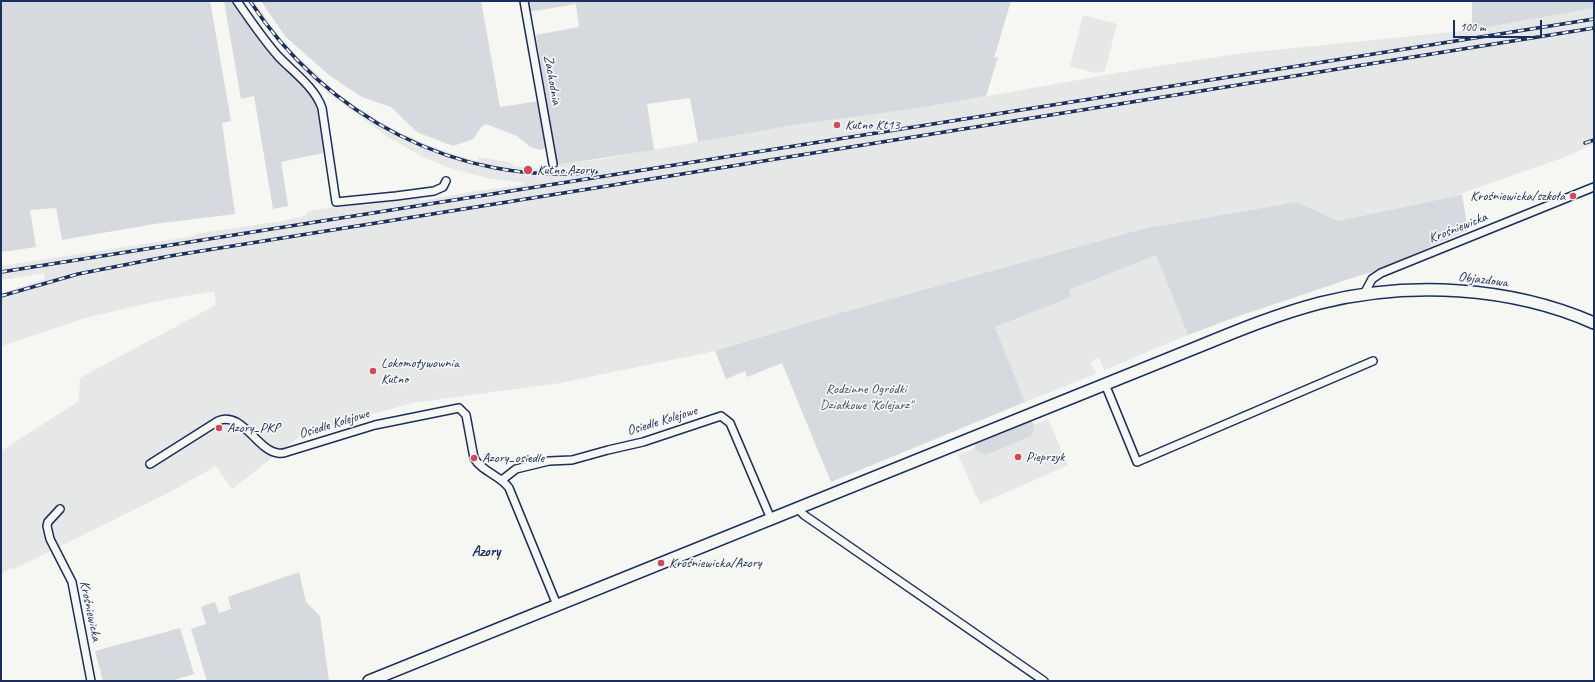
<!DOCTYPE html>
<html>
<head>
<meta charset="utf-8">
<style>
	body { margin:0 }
	#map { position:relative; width:1595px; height:682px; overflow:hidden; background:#f6f6f2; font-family:Caveat,sans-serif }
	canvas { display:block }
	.frame { position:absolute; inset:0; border:2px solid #1b2f5e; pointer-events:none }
	.scale { position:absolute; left:1453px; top:20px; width:89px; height:18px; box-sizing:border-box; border:2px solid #1b2f5e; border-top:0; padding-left:5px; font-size:12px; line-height:14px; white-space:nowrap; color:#1b2f5e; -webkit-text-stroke:3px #f6f6f2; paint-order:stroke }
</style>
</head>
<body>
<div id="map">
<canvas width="1595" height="682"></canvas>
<div class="frame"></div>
<div class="scale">100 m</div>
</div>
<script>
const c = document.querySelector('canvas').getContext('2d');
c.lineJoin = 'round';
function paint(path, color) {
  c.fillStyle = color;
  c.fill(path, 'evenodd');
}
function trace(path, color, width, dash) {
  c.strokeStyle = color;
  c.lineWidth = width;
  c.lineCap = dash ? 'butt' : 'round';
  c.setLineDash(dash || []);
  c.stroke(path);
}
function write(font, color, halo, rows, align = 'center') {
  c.font = font + ' Caveat,sans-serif';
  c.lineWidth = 3.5;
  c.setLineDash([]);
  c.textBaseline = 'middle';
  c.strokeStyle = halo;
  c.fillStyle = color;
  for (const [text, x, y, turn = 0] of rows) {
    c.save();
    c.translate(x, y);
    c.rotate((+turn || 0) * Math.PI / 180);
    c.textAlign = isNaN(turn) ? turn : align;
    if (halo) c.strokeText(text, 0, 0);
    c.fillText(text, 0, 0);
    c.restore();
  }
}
paint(new Path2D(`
	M247 1H254L282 40 296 55 340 96 393 129 428 145 459 156 477 161 478 157 513 163V166L529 168 555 169 556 165 602 159 794 125 920 106H931L1140 69 1236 54 1472 30 1594 8V144L1565 157 1451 197 1338 221 1297 202 1146 228 840 313 715 351 560 383 412 403 303 434 232 489 216 466 166 494 14 569 12 568 1 574V451L79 401 80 378 216 305 214 291 153 302 85 318 1 346V293L45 279 44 273 1 280V266L195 236V234L282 221 304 216 309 211 364 203 367 205 419 197 421 201 476 191 524 185 523 182 491 179 450 168 423 157 388 137 329 94 305 73 279 44Z
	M1083 15 1117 24 1105 71 1096 73 1070 66Z
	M1156 255 1188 335 1104 370 1099 358 1090 362 1096 374 1025 402 995 327 1071 297 1069 290Z
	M1048 419 1068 465 980 504 958 455Z`), '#e6e7e7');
paint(new Path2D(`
	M1 1H210L231 121 222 123 235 214 154 224 62 240 56 208 30 210 36 247 1 252Z
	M224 1H233L260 39 282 67 315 97 320 107 327 152 281 162 288 206 273 209 254 96 241 99Z
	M261 1H481L500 107 540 101 547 147 541 150 530 147 517 136 486 124 482 126 473 139 453 146 417 132 391 107 362 97 329 75 285 36Z
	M526 1H1011L994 58 998 57 986 96 931 106 794 125 698 142 690 98 647 104 654 150 556 165 536 35 579 27 576 4 528 12Z
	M1472 1H1594V8L1472 30Z
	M1462 194 1468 230 1376 271 1361 275 1236 317 1188 335 1156 255 1069 290 1071 297 995 327 1025 402 831 482 782 363 747 377 745 371 726 379 715 351 840 313 1146 228 1297 202 1338 221 1451 197Z
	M1031 420C1035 426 1035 431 1030 436L986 455 975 450V445L978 441Z
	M299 572 306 602 320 616 329 681H207L191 629 206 624 201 607 215 602 219 613 231 609 228 597Z
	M180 628 194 674 170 681H103L95 651Z`), '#d6d9dd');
const minor = new Path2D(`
	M237 1C250 20 263 39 278 56 293 72 315 87 322 108L336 202 396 196 434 191 443 187 446 181
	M524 1 553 164
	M1364 294 1372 279 1381 273 1594 187
	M1105 384 1137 462 1373 361
	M150 464 218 421C242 410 257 451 278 453 281 454 284 453 287 452L375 425 459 408 466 415 474 458C482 472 500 475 509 488L557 605
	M502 480 516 469 549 461 572 460 608 450 643 442 721 416 730 423 771 519
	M797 508 804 515 1044 681
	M60 509 48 522 47 526 50 539 72 582 91 681`);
const primary = new Path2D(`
	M369 681 1200 346C1239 330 1278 314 1320 303 1409 281 1510 286 1594 323`);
trace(minor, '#1b2f5e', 10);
trace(primary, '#1b2f5e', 14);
trace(minor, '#f6f6f2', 7);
trace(primary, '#f6f6f2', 11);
const rail = new Path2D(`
	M250 1C325 116 458 187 596 172
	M1585 143 1594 140
	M1 272 1594 19
	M1 296 78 274 170 256 1594 28`);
trace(rail, '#1b2f5e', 3.5);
trace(rail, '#f6f6f2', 2, [6]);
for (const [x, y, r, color] of [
	[837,125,4,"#d1495b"],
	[528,170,5,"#d1495b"],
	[1573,196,4,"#d1495b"],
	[373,371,4,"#d1495b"],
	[219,428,4,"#d1495b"],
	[1018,457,4,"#d1495b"],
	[474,458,4,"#d1495b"],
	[661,563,4,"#d1495b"]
]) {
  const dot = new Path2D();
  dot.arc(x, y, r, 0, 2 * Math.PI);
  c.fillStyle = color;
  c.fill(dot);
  trace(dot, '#f6f6f2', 1.5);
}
write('14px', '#1b2f5e', '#f6f6f2', [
	["Zachodnia",552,80,80],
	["Krośniewicka",1458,228,-22],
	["Objazdowa",1483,280,7],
	["Osiedle Kolejowe",662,421,-17],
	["Osiedle Kolejowe",334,424,-17],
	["Krośniewicka",90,611,78]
]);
write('14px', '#1b2f5e', '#f6f6f2', [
	["Kutno Kt13",845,125],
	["Kutno Azory",537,170],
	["Krośniewicka/szkoła",1565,196,"right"],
	["Lokomotywownia",381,363],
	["Kutno",381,379],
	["Azory_PKP",227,428],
	["Pieprzyk",1026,457],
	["Azory_osiedle",482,458],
	["Krośniewicka/Azory",669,563]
], 'left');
write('14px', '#405177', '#f6f6f2', [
	["Rodzinne Ogródki",866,389],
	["Działkowe \"Kolejarz\"",866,405]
]);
write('bold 15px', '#1b2f5e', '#f6f6f2', [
	["Azory",486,552]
]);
</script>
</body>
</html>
